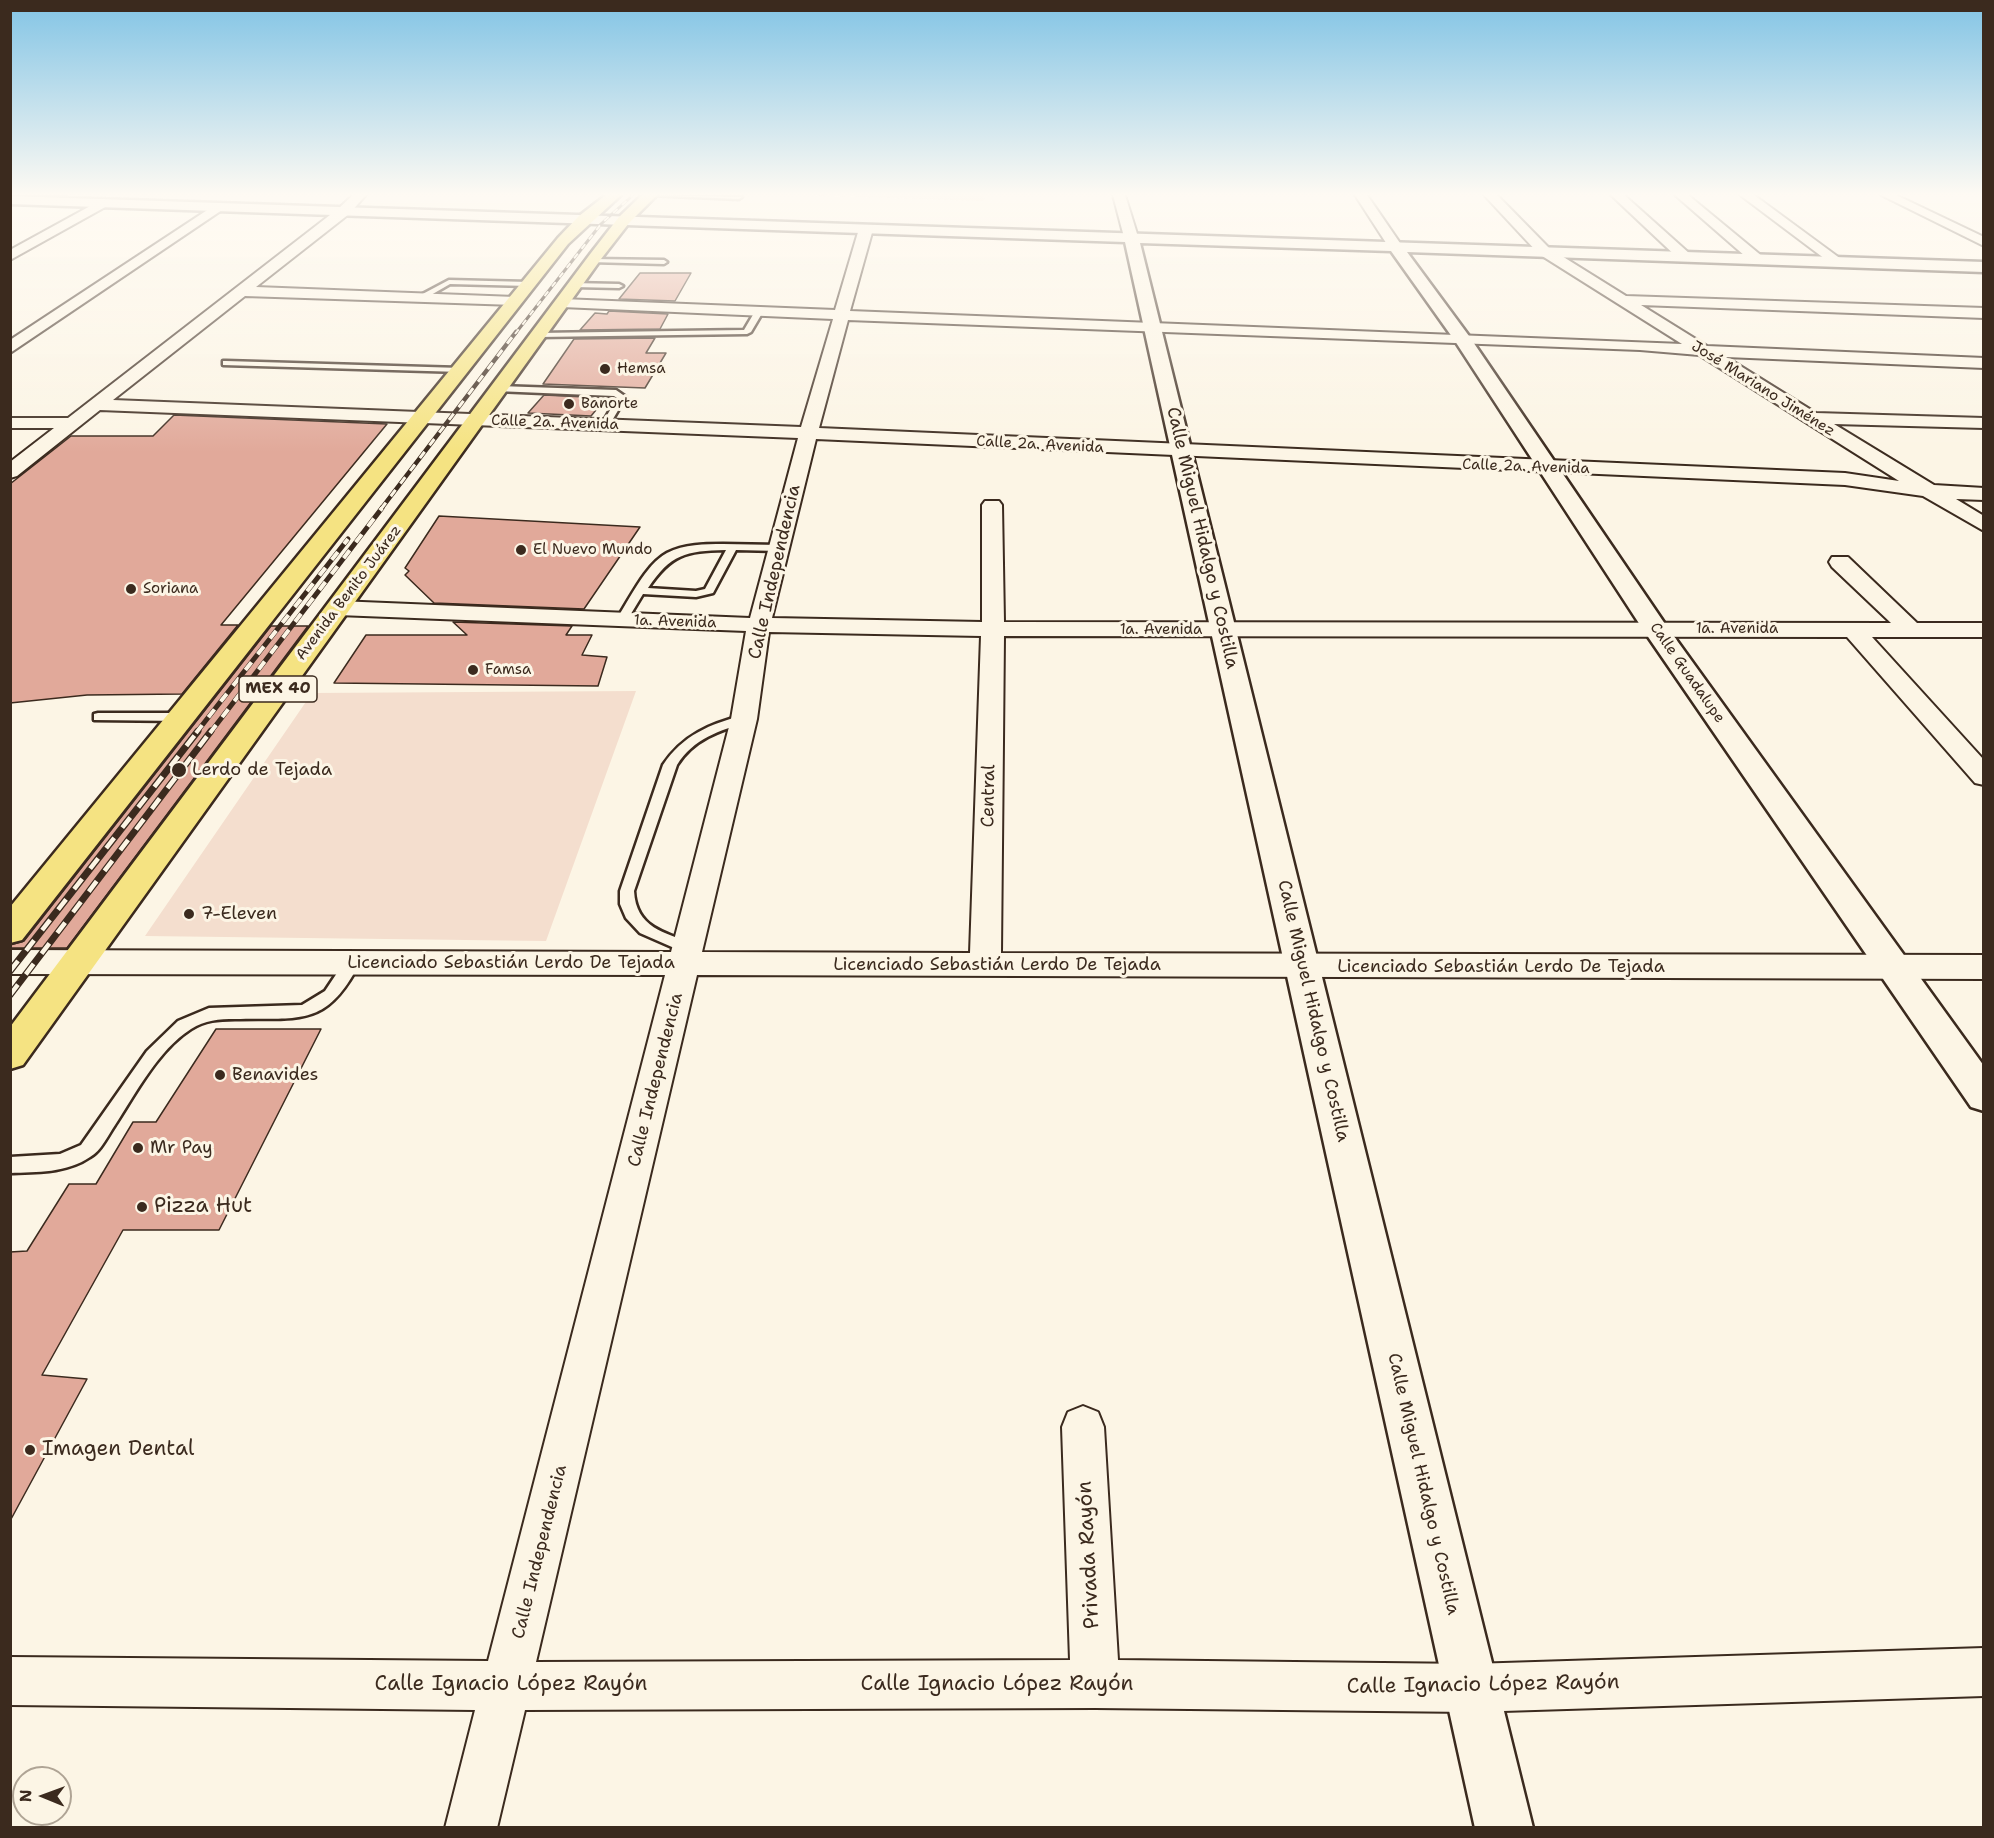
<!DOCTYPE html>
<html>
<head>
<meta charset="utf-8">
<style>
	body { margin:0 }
	#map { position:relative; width:1994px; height:1838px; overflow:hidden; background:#fcf5e5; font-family:"Shantell Sans",sans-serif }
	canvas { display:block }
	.frame { position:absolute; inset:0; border:12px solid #3b2a1e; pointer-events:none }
	.north { position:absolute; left:12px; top:1766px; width:60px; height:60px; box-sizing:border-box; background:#fcf5e5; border:2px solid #afa495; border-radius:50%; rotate:271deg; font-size:16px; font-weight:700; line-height:24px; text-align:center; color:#3b2a1e }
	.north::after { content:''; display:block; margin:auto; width:21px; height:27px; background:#3b2a1e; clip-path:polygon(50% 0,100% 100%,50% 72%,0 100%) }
</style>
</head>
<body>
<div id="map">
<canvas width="1994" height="1838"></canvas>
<div class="frame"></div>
<div class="north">N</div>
</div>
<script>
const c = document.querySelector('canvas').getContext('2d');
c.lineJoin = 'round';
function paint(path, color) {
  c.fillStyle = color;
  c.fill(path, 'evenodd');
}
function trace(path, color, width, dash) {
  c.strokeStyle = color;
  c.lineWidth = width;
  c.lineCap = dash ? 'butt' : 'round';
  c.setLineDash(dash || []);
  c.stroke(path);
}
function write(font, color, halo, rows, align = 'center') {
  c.font = font + ' "Shantell Sans",sans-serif';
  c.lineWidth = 6;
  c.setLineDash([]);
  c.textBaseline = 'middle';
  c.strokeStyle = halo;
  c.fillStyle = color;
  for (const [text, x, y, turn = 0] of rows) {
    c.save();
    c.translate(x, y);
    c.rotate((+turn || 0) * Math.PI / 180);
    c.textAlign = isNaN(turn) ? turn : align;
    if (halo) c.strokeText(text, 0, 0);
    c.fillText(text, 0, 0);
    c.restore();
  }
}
paint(new Path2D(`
	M801 195H985L984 201Z
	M636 691 546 941 145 936 312 693Z`), '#f4dece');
const building = new Path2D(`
	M640 273H691L675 301 619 299Z
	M609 311 668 314 660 329 580 330 595 313 607 314Z
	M655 338 646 353H666L645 388 543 384 574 339Z
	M544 395 606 398 591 416 528 413Z
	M174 415 387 424 221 625H238L182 694 87 695 10 703V484L71 436H153Z
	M439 516 640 527 584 609 434 603 405 575 409 571 405 568Z
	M453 622 572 626 566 635H592L582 655 607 657 598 686 334 683 366 635H467Z
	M271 626H308L67 948H10V945L24 941Z
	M216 1029H321L219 1230H123L42 1375 87 1379 10 1521V1252L27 1251 69 1184H96L133 1122H156Z`);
paint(building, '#e1a99a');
trace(building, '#3b2a1e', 1.5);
const lane = new Path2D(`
	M647 195 742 197 739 199Z
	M592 259 664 260 667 262 664 264 590 262Z
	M449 280 529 282 533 284 529 286 450 284 424 299 417 297Z
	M571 283 619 284 623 286 619 288 574 287Z
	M757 308 764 310 751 332 747 334 538 337 534 335 538 333 744 330Z
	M226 361 461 368 465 370 461 372 223 365V361Z
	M499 386 616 390 626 397 610 424 606 427 602 424 617 398 614 396 496 391 495 389Z
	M723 544 779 545 784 548 779 551 736 550 713 593 696 597 643 594 626 622H618L616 620C630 599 645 565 667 553 684 544 705 544 723 544ZM726 550 705 589 696 591 648 588C671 554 685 551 726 550Z
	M98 713H183L189 717 183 721 94 720V714Z
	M744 715 748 716V722C720 730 693 739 677 765L634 891C636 928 664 932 693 944L696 948 693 952 688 954 640 933 626 918 620 904V891L663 765C683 735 710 724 744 715Z
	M352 956 357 958 360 962C326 1029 299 1017 235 1019 219 1019 205 1020 191 1029 158 1050 136 1093 115 1125 108 1135 101 1151 90 1157 67 1173 37 1172 10 1173V1157L60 1154 81 1145 147 1051 178 1021 209 1008 302 1005 325 991 347 958Z`);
const street = new Path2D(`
	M353 195H366L349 214 256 287 515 297 522 301 515 305 245 296 113 400 801 427 833 319 562 307 555 303 562 299 835 310 859 229 866 225 873 229 850 311 1682 344 1539 254 1484 195H1497L1549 248 1626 296 1984 308V318L1641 305 1707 346 1984 358V368L1726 357 1816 413 1984 418V428L1834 424 1934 485 1984 488V500L1956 499 1984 516V531L1923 496 1845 485 816 439 772 618 982 622V505L985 501H999L1002 505 1004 622 1891 623 1832 567 1829 562 1832 557H1848L1917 623H1984V637H1872L1984 760V785L1975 783 1847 637 1004 636 1001 953 1984 955V979L697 975 536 1662 1070 1660 1062 1427 1068 1412 1083 1406 1098 1412 1104 1427 1118 1660 1471 1664 1984 1648V1696L1471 1712 1095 1708 525 1710 497 1828H445L475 1710 10 1705V1657L488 1661 665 975 10 974V950L671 952 731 719 746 631 338 615 330 613 327 608 330 603 338 601 750 618 798 438 100 410 17 476 10 478V462L54 428H10V418H68L339 208ZM848 320 1640 350 1699 355 1899 481 1845 473 819 428ZM769 632 981 636 970 953 702 952 757 719Z
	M1113 195H1125L1138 237 1136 240H1126L1124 237Z
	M1355 195H1367L1402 246 1400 249H1390Z
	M1611 195H1624L1690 254V260H1680Z
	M1675 195H1688L1763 257V263H1753Z
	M1740 195H1754L1845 262 1838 266 1833 265Z
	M1881 195H1896L1984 237V246Z
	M103 199 107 200V206L10 260V250Z
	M218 203 224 207 222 210 10 353V340Z`);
const secondary = new Path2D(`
	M10 196 1984 262V272L1407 252 1469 336 1665 624 1984 1066V1111L1971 1107 1642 628 1455 341 1391 251 1140 243 1533 1828H1475L1125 242 10 204Z`);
const primary = new Path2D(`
	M606 195H621L568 244 22 940 10 943V907L558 238 579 216Z
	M642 195H657L629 223 601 259 23 1065 10 1069V1027L591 253 619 217Z`);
trace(lane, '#3b2a1e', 5);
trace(street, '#3b2a1e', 4);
trace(secondary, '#3b2a1e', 5);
trace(primary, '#3b2a1e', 5);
paint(lane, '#fcf5e5');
paint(street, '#fcf5e5');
paint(secondary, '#fcf5e5');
paint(primary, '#f5e382');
const railFar3 = new Path2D(`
	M515 334 601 224 633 195`);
const railFar2 = new Path2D(`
	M381 509 516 332`);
const railFar1 = new Path2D(`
	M196 733 348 539
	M210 733 382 508`);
const rail = new Path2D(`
	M10 971 198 731
	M10 995 211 731`);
trace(railFar3, '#3b2a1e', 3);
trace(railFar2, '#3b2a1e', 4.5);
trace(railFar1, '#3b2a1e', 5);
trace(rail, '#3b2a1e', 7);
trace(railFar3, '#fcf5e5', 2, [6]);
trace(railFar2, '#fcf5e5', 3, [8]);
trace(railFar1, '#fcf5e5', 4, [10]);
trace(rail, '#fcf5e5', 4.5, [13]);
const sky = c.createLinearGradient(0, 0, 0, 452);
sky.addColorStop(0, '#82c4e5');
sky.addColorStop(0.43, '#fefaf3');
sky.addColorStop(1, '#fefaf300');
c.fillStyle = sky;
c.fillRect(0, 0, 1994, 452);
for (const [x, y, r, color] of [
	[605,369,6,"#3b2a1e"],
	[569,404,6,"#3b2a1e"],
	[521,550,6,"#3b2a1e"],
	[131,589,6,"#3b2a1e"],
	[473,670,6,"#3b2a1e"],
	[179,770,8,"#3b2a1e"],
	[189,914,6,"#3b2a1e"],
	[220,1075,6,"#3b2a1e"],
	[138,1148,6,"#3b2a1e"],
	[142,1207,6,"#3b2a1e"],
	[30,1450,6,"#3b2a1e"]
]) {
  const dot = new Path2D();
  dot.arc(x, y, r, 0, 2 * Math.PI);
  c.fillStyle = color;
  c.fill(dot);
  trace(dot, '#fcf5e5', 2);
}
write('15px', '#3b2a1e', '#fcf5e5', [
	["Hemsa",617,369],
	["Banorte",581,404],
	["El Nuevo Mundo",533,550],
	["Soriana",143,589],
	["Famsa",485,670]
], 'left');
write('15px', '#3b2a1e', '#fcf5e5', [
	["José Mariano Jiménez",1763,389,32],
	["Calle 2a. Avenida",555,423,2],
	["Calle 2a. Avenida",1040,445,3],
	["Calle 2a. Avenida",1526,467,2],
	["Avenida Benito Juárez",349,593,-53],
	["1a. Avenida",675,622,2],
	["1a. Avenida",1737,629],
	["1a. Avenida",1161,630],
	["Calle Guadalupe",1687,673,55]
]);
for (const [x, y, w] of [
	[278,689,78]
]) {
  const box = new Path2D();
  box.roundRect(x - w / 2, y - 13, w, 26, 4.5);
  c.fillStyle = '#fcf5e5';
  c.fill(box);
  trace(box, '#3b2a1e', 1.5);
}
write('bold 16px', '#3b2a1e', null, [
	["MEX 40",278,689]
]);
write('18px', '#3b2a1e', '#fcf5e5', [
	["Calle Miguel Hidalgo y Costilla",1202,538,77],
	["Calle Independencia",775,572,-77],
	["Central",989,796,-89],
	["Licenciado Sebastián Lerdo De Tejada",511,963],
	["Licenciado Sebastián Lerdo De Tejada",997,965],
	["Licenciado Sebastián Lerdo De Tejada",1501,967],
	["Calle Miguel Hidalgo y Costilla",1313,1011,77],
	["Calle Independencia",656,1080,-76],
	["Calle Miguel Hidalgo y Costilla",1423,1484,77],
	["Calle Independencia",540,1552,-76]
]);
write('18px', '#3b2a1e', '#fcf5e5', [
	["Lerdo de Tejada",192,770],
	["7-Eleven",201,914],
	["Benavides",232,1075],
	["Mr Pay",150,1148]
], 'left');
write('21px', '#3b2a1e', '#fcf5e5', [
	["Pizza Hut",154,1207],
	["Imagen Dental",42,1450]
], 'left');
write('21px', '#3b2a1e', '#fcf5e5', [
	["Privada Rayón",1089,1555,-93],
	["Calle Ignacio López Rayón",511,1685],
	["Calle Ignacio López Rayón",997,1685],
	["Calle Ignacio López Rayón",1483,1685,-1]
]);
</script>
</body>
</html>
